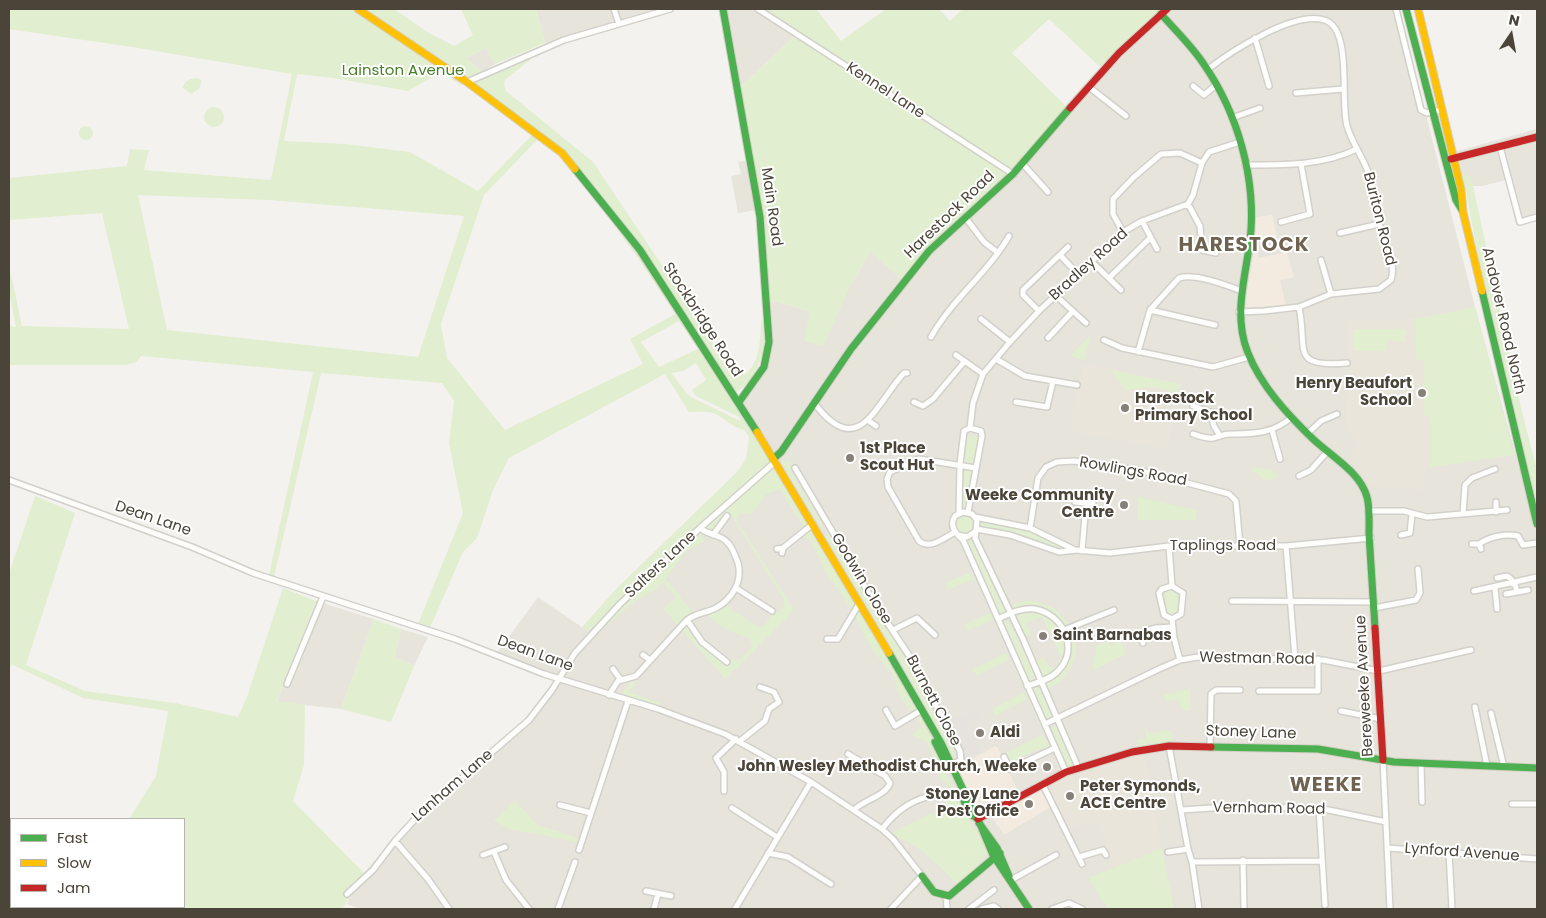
<!DOCTYPE html>
<html>
<head>
<meta charset="utf-8">
<style>
	body { margin:0 }
	#map { position:relative; width:1546px; height:918px; overflow:hidden; background:#f4f2ee; font-family:Poppins,sans-serif }
	canvas { display:block }
	.frame { position:absolute; inset:0; border:10px solid #4b4439; pointer-events:none }
	.legend { position:absolute; left:10px; top:818px; width:175px; height:90px; box-sizing:border-box; background:#fff; border:1px solid #b7b4b0; margin:0; padding:6px 9px; list-style:none; font-size:15px; color:#4b4439 }
	.legend li { display:flex; align-items:center; gap:10px; height:25px }
	.legend b { width:25px; border:1px solid #b7b4b0 }
	.north { position:absolute; left:1486px; top:10px; width:50px; height:50px; -webkit-text-stroke:4px #fff; paint-order:stroke; rotate:12deg; font-size:14px; font-weight:700; line-height:20px; text-align:center; color:#4b4439 }
	.north::after { content:''; display:block; margin:auto; width:18px; height:22px; background:#4b4439; clip-path:polygon(50% 0,100% 100%,50% 72%,0 100%) }
</style>
</head>
<body>
<div id="map">
<canvas width="1546" height="918"></canvas>
<div class="frame"></div>
<ul class="legend">
<li><b style="height:6px;background:#4caf50"></b>Fast</li>
<li><b style="height:6px;background:#ffc107"></b>Slow</li>
<li><b style="height:6px;background:#c62828"></b>Jam</li>
</ul>
<div class="north">N</div>
</div>
<script>
const c = document.querySelector('canvas').getContext('2d');
c.lineJoin = 'round';
function paint(path, color) {
  c.fillStyle = color;
  c.fill(path, 'evenodd');
}
function trace(path, color, width, dash) {
  c.strokeStyle = color;
  c.lineWidth = width;
  c.lineCap = dash ? 'butt' : 'round';
  c.setLineDash(dash || []);
  c.stroke(path);
}
function write(font, color, halo, rows, align = 'center') {
  c.font = font + ' Poppins,sans-serif';
  c.lineWidth = 4;
  c.setLineDash([]);
  c.textBaseline = 'middle';
  c.strokeStyle = halo;
  c.fillStyle = color;
  for (const [text, x, y, turn = 0] of rows) {
    c.save();
    c.translate(x, y);
    c.rotate((+turn || 0) * Math.PI / 180);
    c.textAlign = isNaN(turn) ? turn : align;
    if (halo) c.strokeText(text, 0, 0);
    c.fillText(text, 0, 0);
    c.restore();
  }
}
paint(new Path2D(`
	M536 9H655L545 43Z
	M725 9H786L772 19 796 35 739 88Z
	M1160 9H1395L1420 110 1426 115 1475 307 1537 532V909H360L347 904 350 897 347 894 417 817 529 720 575 653 620 604 775 462 739 402 767 359 766 299 810 311 851 285 870 251 904 281 1012 170 1068 108 1065 106 1100 67 1159 13 1158 11Z
	M486 48 495 64 482 72 466 58Z
	M1537 129V220L1516 225 1506 180 1482 186H1465L1457 151Z
	M749 160 757 210 738 213 731 176 741 174 738 162Z
	M538 597 589 632 558 676 497 653Z
	M316 601 374 619 341 709 277 702Z
	M401 629 428 637 414 666 395 657Z`), '#e7e4dc');
paint(new Path2D(`
	M1272 215 1277 236H1282L1294 277 1280 280 1286 306 1246 307V294L1254 252 1255 217Z
	M995 746 998 748 1020 796 1042 786 1052 806 1004 835 993 819 977 805 956 768Z`), '#f3ebdf');
paint(new Path2D(`
	M1475 307 1514 455 1425 468 1424 490 1370 487 1361 475 1343 461 1356 446 1346 424 1348 321 1414 319Z
	M1084 363 1181 384 1168 449 1069 431Z
	M1144 753 1162 848 1113 867 1099 821 1065 829 1048 787 1075 772Z`), '#eae5da');
paint(new Path2D(`
	M9 9H394L429 33 454 46 473 35 461 9H536L545 43 495 64 486 48 466 58 482 72 468 77 461 85 441 72 408 91 333 78 297 74 284 141 345 144 410 152 478 191 533 134 538 139 484 195 441 324 447 358 505 430 643 364 630 339 675 314 638 258 564 155 469 83 541 51 505 80 504 85 506 91 593 162 696 316 718 352 727 364 744 375C761 364 760 338 761 320L765 321C766 350 759 382 731 395L917 708 966 814 989 852 987 854 958 886C938 863 918 846 891 833L936 811 954 794 949 785 943 781 935 768 934 758 926 741 911 735 922 727 912 710 909 711 898 692 893 675 873 651 848 605 823 568 811 540 801 537 798 531 804 528 780 489 766 494 753 513 740 514 736 519 794 610 725 679 682 630 633 682 635 685 628 692 660 703 658 708 620 695 628 687 631 679C648 662 666 638 688 626L706 650 728 664 733 658 738 661 753 646 749 638C731 633 719 627 706 613L722 609 726 604 733 611 759 627 765 626 773 609 779 613 784 605V599L731 515 712 529 704 528 701 534 705 541 687 550 666 579 692 612 678 626 663 608 676 598 663 582 655 590 635 601 595 636 582 627 617 588 737 472 746 459 749 437 744 430C729 426 726 418 713 413 706 411 697 412 689 412L665 374 509 458 493 490 477 538 463 552 430 628 418 624 463 513 449 443 454 401 442 383 321 373 274 577 269 575 313 372 141 356 136 362 127 365H9V326L16 327 9 291V265L22 326 129 329 102 213 9 220V178L127 166 130 149 149 150 144 170 271 180 292 74 132 47 9 29ZM138 195 268 200 464 216 418 357 167 330ZM679 321 698 349 659 367 641 342ZM696 363 706 380 692 390 696 396 739 417 740 421 689 396 671 373 683 371Z
	M763 9H816L841 41 886 9H939L950 21 963 9H1160L1158 11 1160 13 1100 67 1049 19 1012 53 1068 108 1012 170Z
	M796 35 1010 172 904 282 870 251 851 285 823 346 804 341 810 311 766 299 762 234 739 88Z
	M198 78 202 81 199 89 191 94 183 88C184 81 190 78 198 78Z
	M204 117a10 10 0 1 1 20 0a10 10 0 1 1-20 0Z
	M79 133a7 7 0 1 1 14 0a7 7 0 1 1-14 0Z
	M1463 175 1471 176 1521 408 1537 470V512L1481 272Z
	M1475 307 1514 455 1430 467V418L1423 414V360L1415 359 1414 319Z
	M1353 329H1406V341H1387V351H1353Z
	M1091 334 1084 360 1070 356Z
	M1111 370 1181 384 1176 398C1161 382 1143 389 1125 390Z
	M972 435 980 438 974 465 964 464 963 461 966 438Z
	M789 460 796 467 791 472 823 525 820 526 781 463Z
	M1254 468 1272 469 1273 472 1277 473 1276 479 1263 480 1258 474 1251 472Z
	M965 470H970L973 473 967 509 960 508 962 474Z
	M35 496 75 513 26 665 85 691 175 703 238 717 247 697 283 588 316 601 277 701 305 705 304 765 293 801 364 873 392 840 395 841 373 870 347 894 350 897 342 909H14L17 907H184V819H129L156 776 168 711 83 698 11 664 9 671V574Z
	M1138 497 1197 510 1196 520H1138Z
	M955 525a10 10 0 1 1 20 0a10 10 0 1 1-20 0Z
	M982 521C1007 522 1035 530 1056 543L1058 547H1053L1018 534 982 528 980 525Z
	M830 533 909 665 956 756 951 757 920 695 825 536Z
	M970 539 976 544 1006 613 998 614 966 543Z
	M971 572 974 579 948 590 945 583Z
	M1177 590 1181 594 1179 610 1174 614 1168 615 1163 595 1167 590Z
	M1024 601C1046 601 1058 608 1070 626L1065 627C1051 608 1037 606 1014 610L1012 604Z
	M992 612 995 618 993 619 991 616 992 620 967 631 964 624Z
	M1026 612C1051 610 1077 637 1062 662 1057 670 1049 674 1041 679L1034 661 1044 658 1051 669 1056 666 1061 657 1042 617 1026 623 1032 635 1024 637 1016 615Z
	M374 619 401 629 395 657 414 666 391 722 341 709Z
	M1005 621 1010 623 1034 674V679L1029 683 1004 629Z
	M1071 630C1085 654 1069 678 1048 689L1044 683C1067 673 1066 655 1068 633Z
	M1121 640 1126 654 1094 670 1093 657 1096 656V646L1108 641 1111 645Z
	M1006 653 1009 660 976 676 973 669Z
	M1014 659 1046 731 1043 732 1011 660Z
	M1035 686 1040 689 1052 717 1050 720 1045 718 1032 691Z
	M1190 688V711H1184L1178 700 1166 701 1164 695Z
	M1024 693 1027 700 995 716 992 709Z
	M1145 725 1148 733 1171 730 1173 741 1138 747 1137 745 1149 742 1137 744V740L1145 739 1146 740Z
	M1052 726 1057 728 1074 766 1068 769 1051 734Z
	M1043 735 1049 748 1044 751 1043 748 1016 759 1017 763 1009 764 1005 756 1007 752Z
	M515 801 538 825 578 838 577 842 509 829 493 821Z
	M1162 848 1174 909H1108L1088 878Z`), '#e1eecf');
paint(new Path2D(`
	M1282 236 1287 252 1258 258 1256 241Z
	M976 709 980 715 967 725 981 753 968 757 950 721Z`), '#e6e3df');
const street = new Path2D(`
	M614 9 619 24
	M758 9 1013 174
	M1396 9 1421 110 1427 113 1442 110
	M1255 38 1269 86
	M1207 70C1230 52 1297 8 1327 21 1352 33 1340 101 1347 126 1351 140 1360 153 1366 167 1374 184 1375 203 1379 222 1383 240 1397 262 1391 280L1379 289 1331 294 1299 307 1264 311 1239 312
	M467 82 564 40 670 9
	M1193 86 1204 95 1216 85
	M1089 87 1126 116
	M1296 93 1343 89
	M1232 118 1260 108
	M1500 147 1520 222 1537 217
	M1022 163 1048 192
	M1245 165C1284 165 1322 166 1357 149
	M1188 204 1200 226 1202 250 1216 253
	M965 217 984 242 997 252
	M1142 221 1157 249
	M1281 222 1310 214 1301 164
	M1123 232 1113 214V199L1134 177 1161 154 1180 153 1202 163
	M1340 233 1379 224
	M1060 255 1077 273
	M1321 260 1331 294
	M1091 261 1121 290
	M1109 278 1150 238
	M1055 295 1086 323
	M1299 307C1308 350 1289 368 1347 363
	M1150 310 1215 325
	M1039 311 1023 295V290L1068 247
	M981 319 1010 342
	M931 337C952 299 988 273 1009 236
	M1048 338 1073 311
	M1104 340 1122 348 1213 367 1249 357
	M1138 352 1150 310 1179 278C1195 273 1226 285 1242 291
	M956 355 983 374
	M996 359 1025 376 1077 385
	M914 402 923 406 933 399 964 362
	M1016 402 1047 407 1053 381
	M815 404C859 462 876 403 904 373H907
	M1193 406 1210 412 1214 426 1220 436
	M1210 412 1223 413
	M869 421 876 426
	M970 428 973 403 983 374 1010 342 1039 311 1123 232 1142 221 1188 204 1193 195 1202 163 1209 152 1240 142
	M1272 430 1280 459
	M1193 434C1199 436 1207 439 1213 438 1219 437 1225 433 1232 434 1255 434 1274 433 1292 417
	M1307 434 1321 421 1337 414
	M795 468 875 604 910 657 960 751 961 760 948 767
	M1299 476 1311 470 1327 452
	M9 480 192 547 253 573 455 639 544 674 658 709 725 734 811 782 882 829 893 839 922 876 891 909
	M1075 502 1093 504
	M1368 511H1404L1427 517 1507 510
	M1496 512V502
	M959 513 960 464 964 431 970 428 981 431 982 436 968 512
	M1463 514 1465 485 1472 478 1495 469
	M975 517 1030 528 1073 549
	M1030 528 1038 478 1046 467 1057 462 1074 461 1142 471 1229 494 1236 501 1240 546
	M976 529 1010 535 1059 552 1076 550 1110 553 1169 546H1286L1371 538
	M976 531 975 538 1023 639 1078 767
	M955 532C944 538 930 550 919 541L888 487 887 479 890 472 919 459 976 468
	M713 535 727 516
	M958 535 967 537 976 531 977 520 972 514 963 512 955 516C949 526 955 533 963 540L1066 772
	M1401 535 1410 533 1412 514
	M1472 544H1479L1481 549
	M1479 544C1489 537 1506 533 1518 536L1523 545 1537 543
	M1169 546 1172 586
	M1286 546 1295 658
	M783 548 813 524
	M777 549 783 548 782 553
	M1082 551 1086 503
	M1497 578 1507 576 1511 579 1513 584
	M1515 584 1517 592 1528 590
	M1172 586 1183 593 1181 614 1172 619 1164 615 1159 593 1162 589Z
	M736 588 772 611
	M1495 588 1497 609
	M1474 591 1537 577
	M1506 594 1517 592
	M1232 601 1374 602
	M1374 608 1416 600 1420 593 1418 569
	M998 619C1009 614 1022 607 1035 609 1063 614 1080 649 1058 671 1051 679 1037 683 1027 686
	M1172 619 1174 638 1180 660
	M687 620 702 642 727 662
	M893 630 917 618 935 635
	M1064 630 1114 610
	M827 639H838L859 604
	M1143 643 1140 633 1155 628 1173 627
	M643 655 650 660
	M613 669 621 680
	M287 684 323 597
	M1259 691H1318V659
	M609 695 618 681 636 676 687 620C696 613 706 613 716 608 732 599 743 582 738 563 735 556 733 547 727 542 720 534 708 535 700 528
	M1475 707 1487 766
	M886 710 895 726 922 710
	M1341 711 1381 719
	M1491 713 1504 767
	M1045 724 1161 668 1180 660 1198 657 1323 660 1379 671 1471 650
	M740 741 765 721 769 709 779 702 774 692 760 687
	M1169 746 1188 849 1192 862 1199 909
	M1210 746 1211 694 1216 690H1240
	M848 754 885 776 890 783C886 796 863 800 854 810
	M1004 757 1010 769 1055 748
	M1383 760 1390 909
	M1421 763 1422 802
	M1043 785 1082 864
	M724 791V772L716 758 736 739
	M1512 804H1537
	M560 805 591 813
	M732 808 777 837
	M1319 808 1325 905
	M1181 810 1227 807 1319 808 1386 822
	M882 829C897 810 912 799 936 795
	M395 841 428 879 449 909
	M1387 848 1537 859
	M579 850 628 701
	M494 852 506 880 529 909
	M1168 852 1188 849
	M1449 852 1452 909
	M768 853 788 857 831 884
	M483 855 505 847
	M1079 857 1103 850 1106 855
	M1243 860 1244 909
	M1192 862 1322 861
	M1011 880 1056 855
	M646 891 671 896
	M347 894 373 870 395 841 417 817 529 720 552 690 575 653 620 604 700 528 775 462
	M946 896 947 909
	M558 909 575 862
	M654 909 658 894
	M735 909 811 782
	M969 909 994 890
	M982 909 994 906 998 909
	M1052 909 1069 903 1082 909`);
const fast = new Path2D(`
	M723 9 760 217 769 342 764 367 739 402
	M1406 9 1456 200 1462 210
	M1161 14C1175 30 1191 45 1203 63 1238 113 1257 180 1250 241 1245 279 1233 316 1248 353 1261 386 1288 415 1313 439 1331 456 1360 472 1367 497 1370 508 1369 522 1369 534 1371 566 1373 597 1375 628
	M575 169 640 250 757 432
	M1482 291 1537 524
	M773 459 781 452 851 349 929 251 1013 174 1070 108
	M889 653 941 743 976 817
	M935 742 946 764
	M1211 747 1318 749 1394 762 1537 768
	M961 794 969 813 978 819 993 855 1029 909
	M979 823 997 848 1009 876
	M922 876 934 892 949 896 1000 853`);
const slow = new Path2D(`
	M358 9 467 82 562 153 575 169
	M1418 9 1461 189 1463 212 1482 291
	M757 432 889 653`);
const jam = new Path2D(`
	M1070 108 1119 53 1167 9
	M1451 159 1537 137
	M1375 628 1383 760
	M978 819 1066 772 1132 752 1169 746 1211 747`);
trace(street, '#d2d0cb', 8);
trace(fast, '#d3cfc5', 9);
trace(slow, '#d3cfc5', 9);
trace(jam, '#d3cfc5', 9);
trace(street, '#fdfdfc', 5);
trace(fast, '#4caf50', 7);
trace(slow, '#ffc107', 7);
trace(jam, '#c62828', 7);
for (const [x, y, r, color] of [
	[1422,393,5,"#868178"],
	[1125,408,5,"#868178"],
	[850,458,5,"#868178"],
	[1124,505,5,"#868178"],
	[1043,636,5,"#868178"],
	[980,733,5,"#868178"],
	[1047,767,5,"#868178"],
	[1070,796,5,"#868178"],
	[1029,804,5,"#868178"]
]) {
  const dot = new Path2D();
  dot.arc(x, y, r, 0, 2 * Math.PI);
  c.fillStyle = color;
  c.fill(dot);
  trace(dot, '#fff', 2);
}
write('15px', '#4a7f2a', '#fff', [
	["Lainston Avenue",403,71]
]);
write('15px', '#4b4439', '#fff', [
	["Kennel Lane",885,91,33],
	["Main Road",771,207,82],
	["Harestock Road",950,215,-44],
	["Buriton Road",1379,219,76],
	["Bradley Road",1089,265,-42],
	["Stockbridge Road",702,320,57],
	["Andover Road North",1503,321,77],
	["Rowlings Road",1133,472,10],
	["Dean Lane",153,519,19],
	["Taplings Road",1223,546],
	["Salters Lane",661,565,-43],
	["Godwin Close",861,579,59],
	["Dean Lane",535,654,20],
	["Westman Road",1257,659,1],
	["Bereweeke Avenue",1365,686,-93],
	["Burnett Close",933,701,62],
	["Stoney Lane",1251,733,2],
	["Lanham Lane",453,786,-41],
	["Vernham Road",1269,809,1],
	["Lynford Avenue",1462,853,4]
]);
write('bold 15px', '#4b4439', '#fff', [
	["Henry Beaufort",1412,384,"right"],
	["School",1412,401,"right"],
	["Harestock",1135,399],
	["Primary School",1135,416],
	["1st Place",860,449],
	["Scout Hut",860,466],
	["Weeke Community",1114,496,"right"],
	["Centre",1114,513,"right"],
	["Saint Barnabas",1053,636],
	["Aldi",990,733],
	["John Wesley Methodist Church, Weeke",1037,767,"right"],
	["Peter Symonds,",1080,787],
	["ACE Centre",1080,804],
	["Stoney Lane",1019,795,"right"],
	["Post Office",1019,812,"right"]
], 'left');
c.letterSpacing = '1px';
write('bold 20px', '#6e6250', '#fff', [
	["HARESTOCK",1244,246],
	["WEEKE",1326,786]
]);
c.letterSpacing = '0px';
</script>
</body>
</html>
